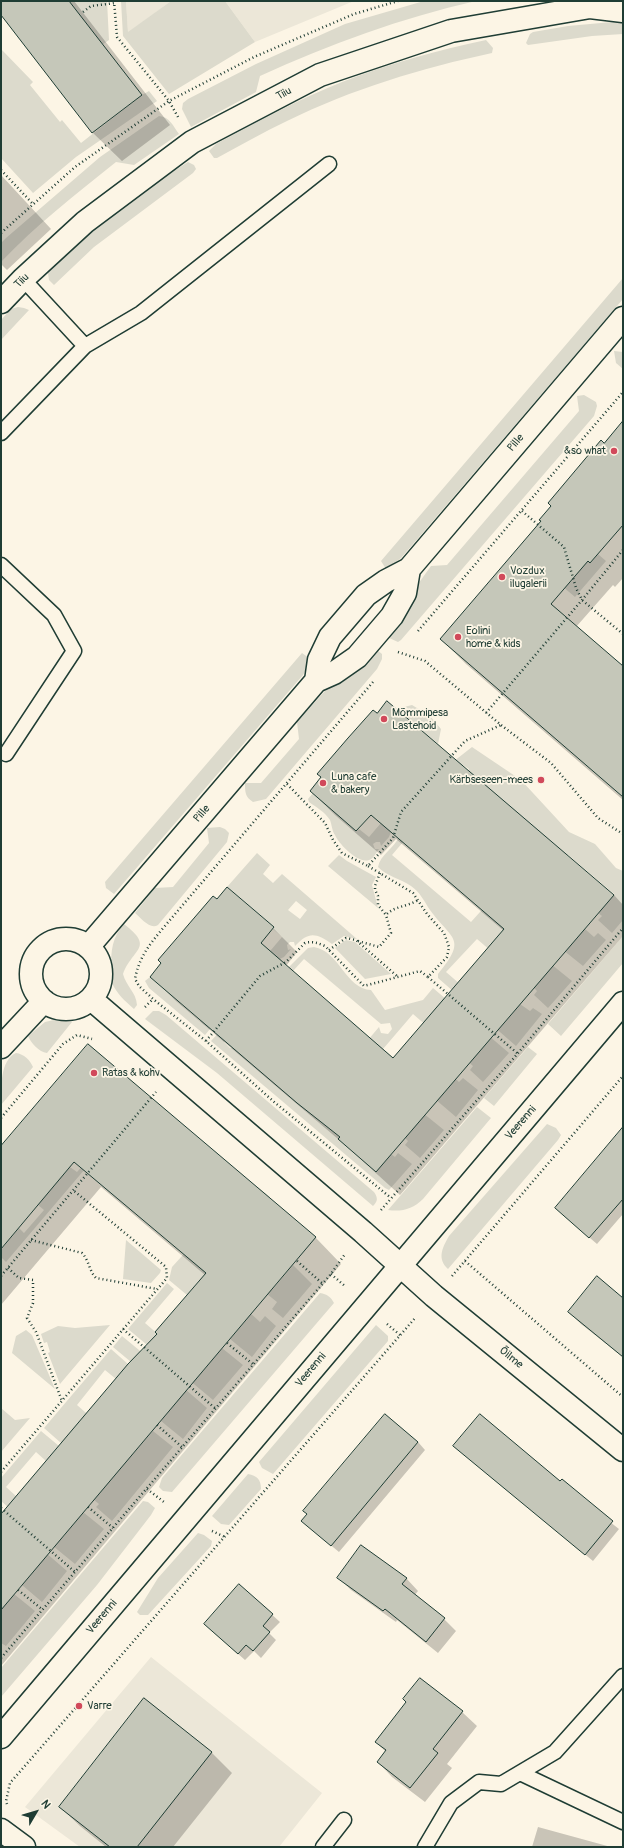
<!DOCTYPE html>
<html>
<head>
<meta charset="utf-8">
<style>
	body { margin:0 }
	#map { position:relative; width:624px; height:1848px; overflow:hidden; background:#fcf5e5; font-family:Pangolin,sans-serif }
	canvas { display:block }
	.frame { position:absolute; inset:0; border:2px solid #1f3d34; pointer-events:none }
	.north { position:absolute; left:16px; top:1792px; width:40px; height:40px; -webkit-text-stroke:3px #fcf5e5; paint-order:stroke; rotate:52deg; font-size:11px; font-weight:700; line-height:16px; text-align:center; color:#1f3d34 }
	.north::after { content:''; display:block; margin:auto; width:14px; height:18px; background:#1f3d34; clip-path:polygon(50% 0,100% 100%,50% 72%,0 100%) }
</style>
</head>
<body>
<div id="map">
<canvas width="624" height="1848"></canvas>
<div class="frame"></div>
<div class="north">N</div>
</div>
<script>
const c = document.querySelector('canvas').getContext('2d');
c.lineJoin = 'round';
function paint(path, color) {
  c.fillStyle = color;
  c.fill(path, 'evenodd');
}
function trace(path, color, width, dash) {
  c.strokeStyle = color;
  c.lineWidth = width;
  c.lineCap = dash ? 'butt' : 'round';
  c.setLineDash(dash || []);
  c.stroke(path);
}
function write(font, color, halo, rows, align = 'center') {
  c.font = font + ' Pangolin,sans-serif';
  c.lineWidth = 3.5;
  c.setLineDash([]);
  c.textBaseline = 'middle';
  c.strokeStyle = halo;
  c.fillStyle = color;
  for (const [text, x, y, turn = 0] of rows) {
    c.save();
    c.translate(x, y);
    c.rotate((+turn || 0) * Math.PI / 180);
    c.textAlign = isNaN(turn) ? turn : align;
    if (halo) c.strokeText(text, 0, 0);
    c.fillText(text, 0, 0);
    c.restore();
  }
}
paint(new Path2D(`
	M126 1H171L128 33Z
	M225 1H354L255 42Z
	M151 1657 322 1793 279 1847H80L25 1807Z`), '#ece7d8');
paint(new Path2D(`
	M69 1H107L109 40 102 45Z
	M121 1H126L128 32 171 1H225L255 42 169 94 123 36Z
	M424 1H476C401 18 330 44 260 76L256 92 191 127 182 109 183 103 188 99 256 64 345 24Z
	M623 21V34L592 36 528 45 526 43 530 34 533 32 568 26Z
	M486 40 493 48 492 53C422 68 352 89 287 121 264 132 241 145 217 158H214L209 151 216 144C257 122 299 99 342 82 388 64 438 50 486 40Z
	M1 49 33 82 30 85 60 122 62 120 81 143 142 95 149 91 157 101 76 157 33 193 1 158Z
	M159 116C170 117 173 126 179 134L134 165 116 162C76 194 36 225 1 262V243L6 238 100 157Z
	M188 162 194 165 196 169 193 173 94 247 54 285 49 280 48 273C58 258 75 246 88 235 120 208 153 184 188 162Z
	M623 278V299L414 543 401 558 386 569 381 561Z
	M18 307 24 308 29 310 1 340V320L11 309Z
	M614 351 623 352V369L616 363Z
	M584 395 596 402 597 406 594 416 401 640 398 642 387 637 414 594 418 584 431 566 447 565 579 411 577 396Z
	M554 532 590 563 598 554 606 561 575 597 530 559Z
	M377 650 382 654V659L377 669 266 799 253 802C245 797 245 792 245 783H261L299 739 297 722 325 691Z
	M302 653 309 658 308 666 303 675 114 894 106 888 105 882Z
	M412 705 430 716 441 729 438 744 447 753 406 800 397 791 438 744 396 709Z
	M472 747 521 780 569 832 595 844 616 868 623 871V920L612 933 598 920 602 916 598 913 614 894 568 855 551 875 585 929 594 937 598 933 606 940 583 966 563 950 551 964 572 981 548 1008 534 995 537 991 534 988 477 939 446 972 504 1022 520 1004 530 1011 533 1008 542 1014 516 1046 438 978V974C468 938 452 940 430 910 424 901 420 892 411 886 401 879 386 876 378 867 380 855 394 848 399 837L437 802 392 855 471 922 489 902 468 771 469 769 463 765 457 772 449 765Z
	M313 793 356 831 359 829 369 837 386 817 399 811 389 837 381 846 380 842H376L373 844 375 849H379C376 853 373 859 369 860 358 864 339 844 335 835 332 831 332 825 330 820 325 812 316 807 309 802L308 799Z
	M220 827 225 829 229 833 227 842 158 925C150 930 141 918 135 913L155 888 173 887 209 843 207 828Z
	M257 853 270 865 263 874 273 883 282 874 357 939 344 936 332 944C316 933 309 931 295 946L294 942H290L287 945 288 950 291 949 284 957 267 965 265 957 282 937 273 929 274 927 227 887ZM296 901 307 910 300 919 288 910Z
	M339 855 347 861 376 877 372 885 378 908 328 866Z
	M124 924C155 948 133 948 123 974 126 986 136 992 137 1005L134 1009C125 1001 117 994 112 983 111 978 111 973 111 968 111 951 112 937 124 924Z
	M623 936V963L561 1036 548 1024Z
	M346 940 355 942 391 974 365 979 335 948Z
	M314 947C339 951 346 989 371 990L385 1010 423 1000 433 988 509 1053 483 1082 470 1070 473 1066 413 1014 383 1049 440 1097 456 1079 459 1082 463 1078 478 1090 456 1117 435 1099 423 1113 444 1130 420 1158 405 1145 408 1141 405 1138 335 1127 332 1131 340 1137 338 1139 375 1172 391 1154 395 1157 398 1153 412 1164 389 1190 385 1188 211 1041 222 1029 230 1036 224 1042 230 1048 362 1047 379 1027 381 1033 388 1034 392 1029 390 1023 381 1024 304 959 293 971 276 974 289 967 308 948Z
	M150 977 200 1021 231 985 240 993 205 1035 149 988 145 981Z
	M153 1011H159L166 1015 374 1192C378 1198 378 1201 373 1206L217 1073 145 1019Z
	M54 1020 72 1022 47 1053C39 1052 31 1043 28 1036L45 1022Z
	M528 1047 537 1054 494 1106 484 1098Z
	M16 1053C24 1054 30 1060 33 1067L1 1105C1 1088 0 1060 16 1053Z
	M477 1107 491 1118 423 1199C413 1209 402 1212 388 1210Z
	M547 1124 556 1128 561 1135 558 1140 448 1269C437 1259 442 1248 449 1236Z
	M25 1147 61 1177 70 1167 77 1172 96 1150 102 1149 6 1262 1 1257V1250L19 1228 24 1233 44 1210 2 1175Z
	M236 1170 270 1197 225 1251 272 1290 293 1265 312 1284 283 1318 272 1309 277 1302 262 1290 246 1309 260 1322 265 1316 276 1326 252 1357 230 1339 247 1319 200 1280 187 1295 169 1280 172 1267 192 1245Z
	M126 1240 161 1270 160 1273 151 1283 123 1279Z
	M167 1283 174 1289 145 1323 202 1372 222 1348 243 1365 213 1400 128 1329Z
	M320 1293C327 1294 331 1297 334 1303L172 1492 163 1491 159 1487 162 1478Z
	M110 1325 60 1384 48 1353 50 1352 47 1342 44 1343 41 1334 58 1326 75 1328Z
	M376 1325 388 1336V1341L273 1474 262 1468 259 1462Z
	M26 1330 32 1335 55 1389 12 1353 16 1336Z
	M122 1336 162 1369 155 1382 113 1347Z
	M111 1349 128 1364 116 1379 105 1370 77 1405 133 1454 153 1431 173 1447 112 1521 96 1507 99 1504 94 1500 61 1443 44 1428Z
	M185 1389 207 1408 183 1439 161 1421 177 1401Z
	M1 1408 15 1420 30 1418 1 1452Z
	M41 1431 59 1446 46 1461 36 1452 6 1487 16 1496 32 1528 1 1501V1478Z
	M248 1474C257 1476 261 1479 261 1489L229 1525 221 1524 212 1516Z
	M143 1501 148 1502 155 1508 151 1515 97 1585 1 1697V1668Z
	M83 1512 104 1529 75 1564 53 1546 64 1536Z
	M1 1514 67 1571 42 1602 22 1585Z
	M198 1533 204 1535 212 1541 211 1546 148 1615H140L137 1612 158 1578Z
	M14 1594 35 1611 6 1646 1 1643V1609Z`), '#dcdacc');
paint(new Path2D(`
	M2 1H74L170 125 122 161 93 133 1 13Z
	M1 175 51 229 7 270 1 264Z
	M623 435V578L615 587 613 585 576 627 623 667V800L466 664 441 639 542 521 605 444Z
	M311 791 614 895 623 905V936L400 1195 345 1145 176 1001 151 976 273 928 297 952 286 966 393 1059 504 931 396 839 381 855 335 815Z
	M88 1046 316 1238 341 1264 1 1666V1516L158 1334 205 1275 101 1187 1 1305V1149Z
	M623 1128V1214L597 1244 563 1215Z
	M623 1299V1357L581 1324 569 1312Z
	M418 1442 425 1450 339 1552 310 1528Z
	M462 1453 560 1483 619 1529 593 1561Z
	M338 1577 406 1578 418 1591 414 1596 444 1619 456 1631 438 1653 397 1620 396 1622 351 1590Z
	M239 1585 280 1622 269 1633 276 1640 261 1658 254 1651 245 1660 212 1631Z
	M144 1700 212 1753 232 1773 173 1847H106L80 1826 60 1807Z
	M462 1712 477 1726 447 1764 452 1768 425 1802 392 1777 378 1762 386 1752 376 1742Z
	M538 1827 611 1847H532Z`), '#0003');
const building = new Path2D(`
	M1 1H69L142 95 92 133 1 15Z
	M623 421V525L590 563 588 561 551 604 623 666V797L440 639 541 521 539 520 551 506 548 503 601 440 604 443Z
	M387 701 614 895 376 1172 338 1139 340 1137 297 1103 150 977 161 963 158 960 213 896 217 899 227 887 274 927 261 943 393 1058 504 929 371 815 356 831 310 791 321 777 317 774 348 738 373 710 377 713Z
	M88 1044 316 1237 1 1610V1514L128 1364 157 1334 155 1332 206 1273 74 1162 1 1249V1146Z
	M623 1127V1199L589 1238 555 1208Z
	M597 1276 623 1298V1357L568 1312Z
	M385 1414 418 1442 331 1546 301 1521 307 1514 303 1511Z
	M480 1414 560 1481 562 1479 613 1521 585 1555 453 1446Z
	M361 1545 407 1578 402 1584 445 1618 426 1642 385 1609 383 1611 337 1578Z
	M239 1584 273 1614 263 1626 270 1632 253 1651 246 1645 238 1654 204 1624Z
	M420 1678 463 1711 433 1749 438 1753 410 1788 377 1762 386 1750 375 1742 406 1702 403 1699Z
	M144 1698 212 1752 137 1847H110L59 1807Z`);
paint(building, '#c5c7b9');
trace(building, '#1f3d34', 1);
const service = new Path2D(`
	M23 279 85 346
	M1 433 85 346 141 313 329 164
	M1 565 54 615 74 651 6 754
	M520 1773 623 1822
	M323 1847 344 1820
	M425 1847 451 1803 479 1782 501 1784 555 1752 623 1676`);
const minor = new Path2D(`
	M1 302 23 279 85 222 192 142 320 75 451 31 590 7 623 11
	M316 681 319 660 330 637 366 595 386 581 409 569 623 318
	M31 974a35 35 0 1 1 70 0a35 35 0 1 1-70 0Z
	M88 947 316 681 334 673 357 657 392 616 405 593 409 569
	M91 999 363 1232 434 1296 623 1450
	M1 1047 44 1001
	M1 1830 24 1847`);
const tertiary = new Path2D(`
	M1 1737 623 1003`);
trace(service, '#1f3d34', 17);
trace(minor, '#1f3d34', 25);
trace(tertiary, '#1f3d34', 25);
trace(new Path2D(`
	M114 1 117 37 169 101 178 117
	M83 12 91 6 115 3
	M1 170 33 204
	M1 233 75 167 169 101 254 57 354 14 398 1
	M522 511 564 547 576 588 582 600 623 634
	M418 631 623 392
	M398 652 425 661 501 725 551 763 598 818 623 834
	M373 682 164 927C150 944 139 957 135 979L139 986 153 999 206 1041 273 1101 391 1198
	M486 713 582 600 623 550
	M287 784 325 823 333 840 342 853 368 866 393 838 401 812 465 741 501 725
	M380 873 375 886V890L378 896V905L386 915C394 906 407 907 418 900
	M358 941 379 947 391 933 386 915
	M329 950 346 938 356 940 398 977
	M428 977 517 1053
	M145 1007 153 999
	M206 1041 260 976 286 962 305 943C312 941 318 943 325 946L364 986 420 971 428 977 447 957 449 947 444 933 427 914 413 893 368 866
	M1 1118 63 1044 77 1035 92 1039
	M381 1210 513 1059 623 928
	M31 1240 82 1253C89 1260 89 1271 96 1278L157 1289
	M297 1261 323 1284
	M465 1261 623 1397
	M8 1268 19 1278 33 1280V1303L27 1318 36 1332 62 1401
	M331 1274 346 1287
	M1 1276 156 1092
	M452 1276 623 1076
	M387 1324 400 1335
	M123 1329 216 1409
	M227 1343 254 1365
	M157 1425 182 1447
	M1 1472 167 1278 166 1267 73 1190
	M147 1489 164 1502
	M88 1507 113 1528
	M1 1508 75 1572
	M212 1531 225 1537
	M18 1590 43 1610
	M1 1658 331 1274 345 1254
	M7 1804 6 1801 10 1783 416 1317`), '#1f3d34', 2.5, [1, 3]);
trace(service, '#fcf5e5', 14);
trace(minor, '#fcf5e5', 22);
trace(tertiary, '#fcf5e5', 22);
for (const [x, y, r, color] of [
	[614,451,4,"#d1495b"],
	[502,577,4,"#d1495b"],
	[458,637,4,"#d1495b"],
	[384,719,4,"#d1495b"],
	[541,780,4,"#d1495b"],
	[323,783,4,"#d1495b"],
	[94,1073,4,"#d1495b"],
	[79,1706,4,"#d1495b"]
]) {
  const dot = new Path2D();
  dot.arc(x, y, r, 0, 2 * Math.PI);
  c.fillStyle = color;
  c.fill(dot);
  trace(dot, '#fcf5e5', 1.5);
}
write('11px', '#1f3d34', '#fcf5e5', [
	["Tiiu",284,94,-28],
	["Tiiu",22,281,-44],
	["Pille",516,443,-50],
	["Pille",202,814,-49],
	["Veerenni",521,1123,-49],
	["Õilme",511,1358,39],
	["Veerenni",311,1370,-50],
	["Veerenni",102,1617,-50]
]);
write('11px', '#1f3d34', '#fcf5e5', [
	["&so what",606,451,"right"],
	["Vozdux",510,571],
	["ilugalerii",510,584],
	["Eolini",466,631],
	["home & kids",466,644],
	["Mõmmipesa",392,713],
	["Lastehoid",392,726],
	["Luna cafe",331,777],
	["& bakery",331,790],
	["Kärbseseen-mees",533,780,"right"],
	["Ratas & kohv",102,1073],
	["Varre",87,1706]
], 'left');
</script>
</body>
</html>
